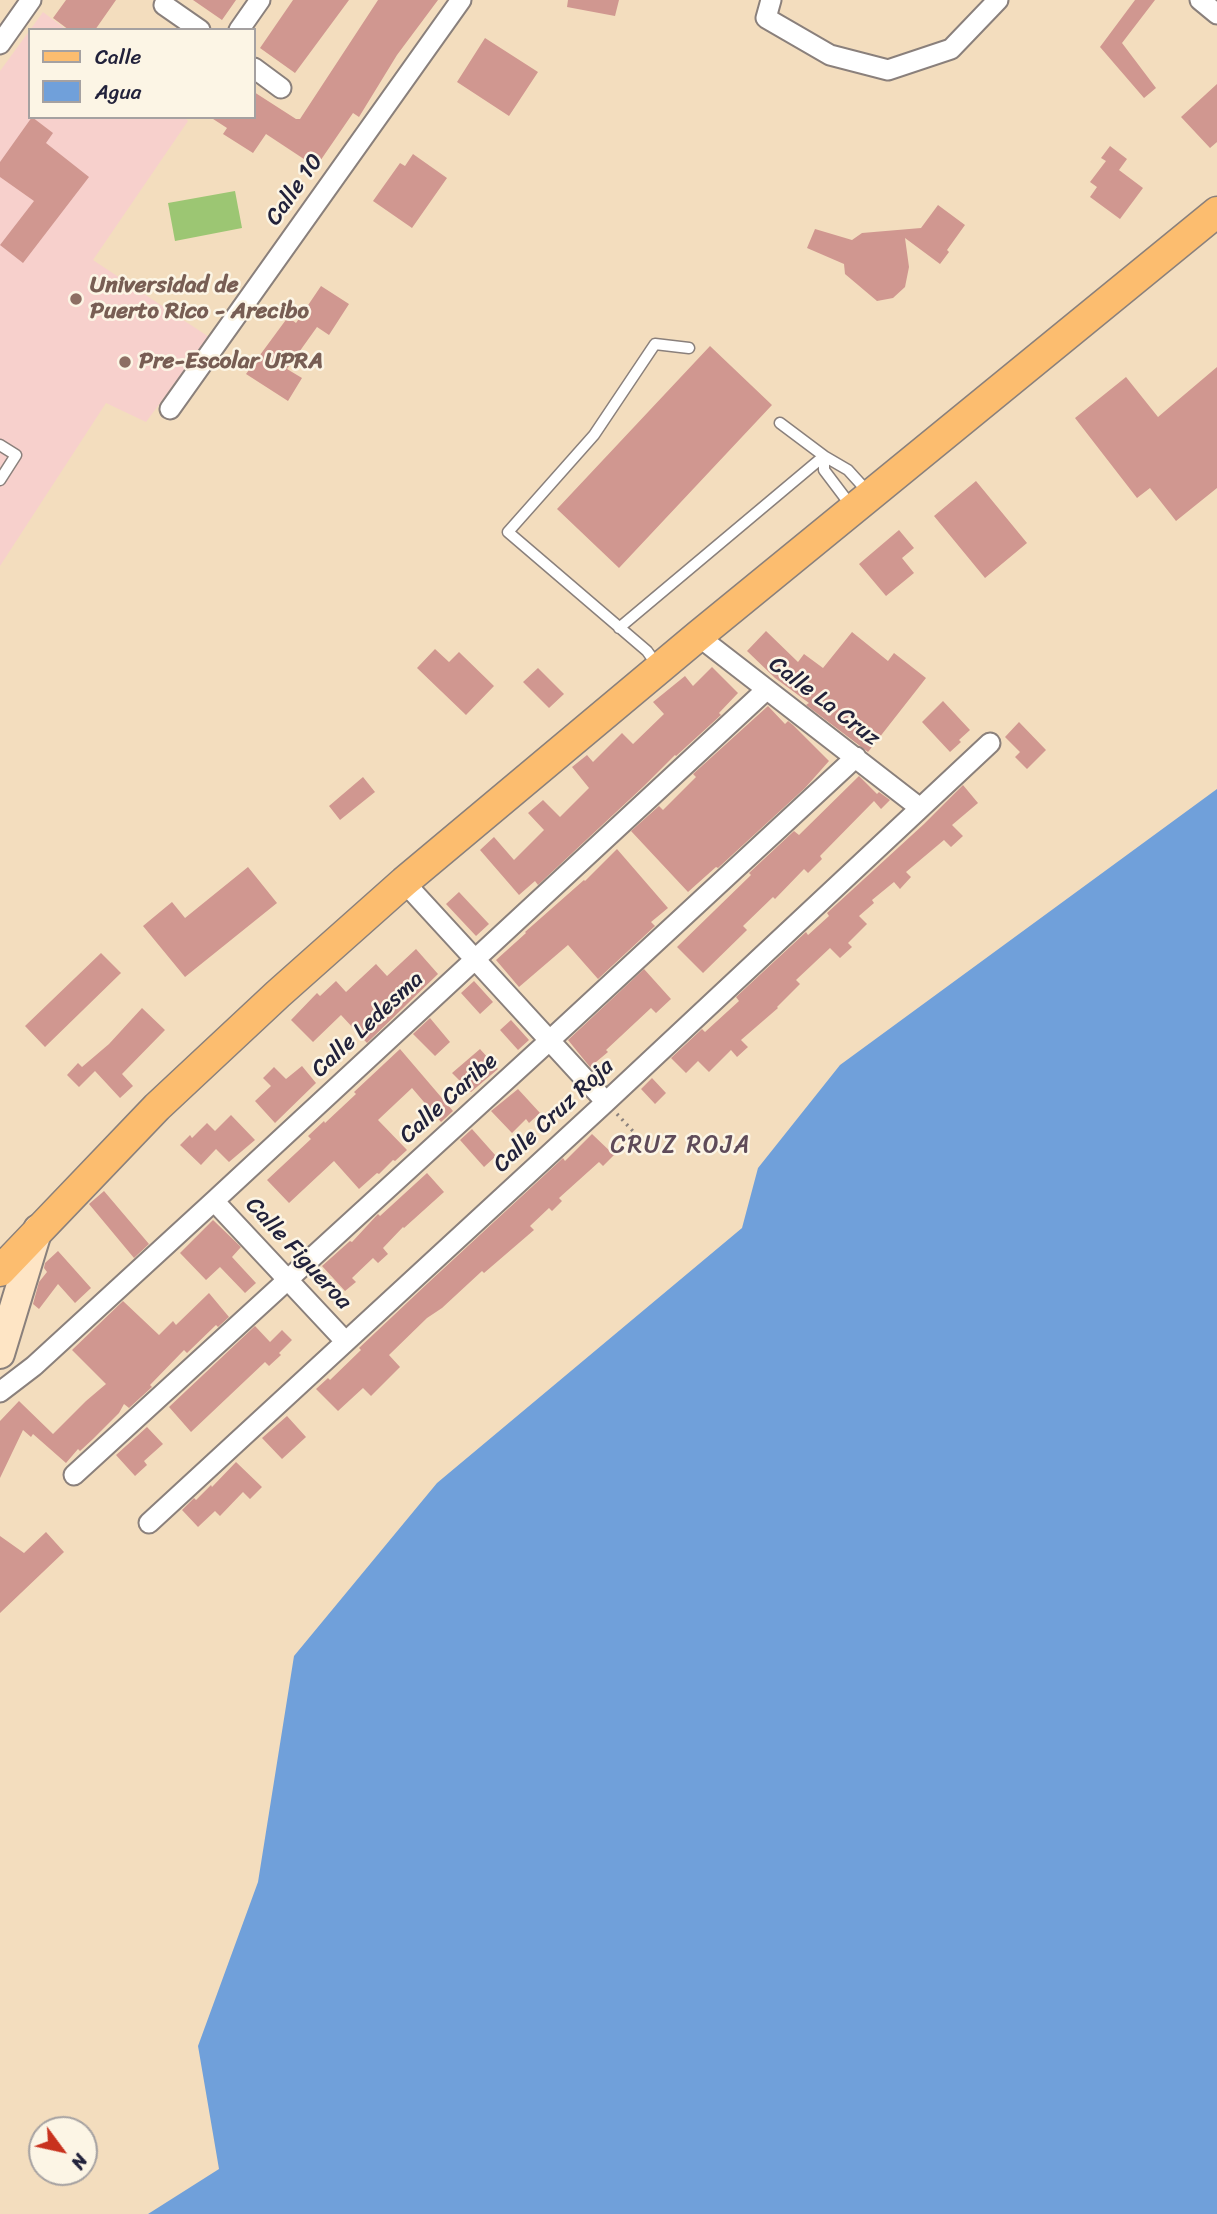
<!DOCTYPE html>
<html>
<head>
<meta charset="utf-8">
<style>
	body { margin:0 }
	#map { position:relative; width:1217px; height:2214px; overflow:hidden; background:#f3ddbe; font-family:Sriracha,sans-serif }
	canvas { display:block }
	.legend { position:absolute; left:28px; top:28px; width:228px; height:91px; box-sizing:border-box; background:#fcf5e5; border:2px solid #a5a1a1; margin:0; padding:9px 12px; list-style:none; font-size:21px; color:#22223b }
	.legend li { display:flex; align-items:center; gap:14px; height:35px }
	.legend b { width:35px; border:2px solid #a5a1a1 }
	.north { position:absolute; left:28px; top:2116px; width:70px; height:70px; box-sizing:border-box; background:#fcf5e5; border:2px solid #a5a1a1; border-radius:50%; rotate:123deg; font-size:19px; font-weight:700; line-height:28px; text-align:center; color:#22223b }
	.north::after { content:''; display:block; margin:auto; width:24px; height:32px; background:#c8321e; clip-path:polygon(50% 0,100% 100%,50% 72%,0 100%) }
</style>
</head>
<body>
<div id="map">
<canvas width="1217" height="2214"></canvas>
<ul class="legend">
<li><b style="height:9px;background:#fcbd6f"></b>Calle</li>
<li><b style="height:19px;background:#70a0da"></b>Agua</li>
</ul>
<div class="north">N</div>
</div>
<script>
const c = document.querySelector('canvas').getContext('2d');
c.lineJoin = 'round';
function paint(path, color) {
  c.fillStyle = color;
  c.fill(path, 'evenodd');
}
function trace(path, color, width, dash) {
  c.strokeStyle = color;
  c.lineWidth = width;
  c.lineCap = dash ? 'butt' : 'round';
  c.setLineDash(dash || []);
  c.stroke(path);
}
function write(font, color, halo, rows, align = 'center') {
  c.font = font + ' Sriracha,sans-serif';
  c.lineWidth = 5;
  c.setLineDash([]);
  c.textBaseline = 'middle';
  c.strokeStyle = halo;
  c.fillStyle = color;
  for (const [text, x, y, turn = 0] of rows) {
    c.save();
    c.translate(x, y);
    c.rotate((+turn || 0) * Math.PI / 180);
    c.textAlign = isNaN(turn) ? turn : align;
    if (halo) c.strokeText(text, 0, 0);
    c.fillText(text, 0, 0);
    c.restore();
  }
}
paint(new Path2D(`
	M43 12 67 30H30Z
	M30 30V117H184L188 121 93 260 209 337 146 422 106 403 0 566V71Z`), '#f7d0cc');
paint(new Path2D(`
	M235 191 242 228 175 241 168 203Z`), '#9cc673');
paint(new Path2D(`
	M1217 789V2214H148L219 2169 198 2046 258 1882 294 1656 437 1483 742 1228 758 1168 840 1065Z`), '#70a0da');
paint(new Path2D(`
	M66 0H116L95 30H69L53 18Z
	M193 0H236L222 20Z
	M293 0H349L295 73 260 48Z
	M378 0H438L397 55 359 117 353 113 316 167 266 134 253 153 223 134 227 128 210 117H254V92L296 119H300Z
	M568 0H619L615 16 567 7Z
	M1135 0H1155L1122 43 1156 88 1144 98 1100 47Z
	M485 38 538 72 509 116 457 82Z
	M1217 84V142L1210 148 1181 117Z
	M32 117 53 133 46 143 89 177 23 263 0 245 34 201 0 177V162Z
	M1110 146 1127 159 1119 170 1143 188 1120 219 1090 197 1097 187 1090 182 1106 161 1101 158Z
	M413 154 447 178 412 228 373 201 400 163 405 166Z
	M938 205 965 225 947 250 949 252 940 264 905 238 909 267 905 287 893 298 877 301 845 274 844 264 807 248 815 229 852 240 862 233 921 228Z
	M321 286 349 304 329 335 317 327 287 369 302 378 288 401 246 374 288 317 296 323Z
	M710 346 772 405 619 568 557 509Z
	M1217 367V488L1176 521 1150 488 1137 498 1075 418 1126 377 1158 417Z
	M976 481 1027 543 985 578 934 516Z
	M899 530 914 548 902 558 914 573 886 596 859 564Z
	M766 631 798 662 804 654 823 668 852 632 888 661 894 653 926 678 868 752 806 705 809 703 775 678 747 651Z
	M435 649 449 662 459 652 494 686 466 715 417 668Z
	M712 667 738 693 719 713 721 715 676 756 675 755 644 786 538 885 535 881 519 895 480 850 494 837 514 860 544 830 528 813 543 800 560 817 589 788 572 767 587 755 593 762 622 733 633 744 664 714 653 702 685 676 693 686Z
	M538 668 564 694 549 708 523 682Z
	M943 701 970 730 959 740 961 742 950 752 922 722Z
	M768 706 785 724 788 721 793 725 829 761 805 788 718 868 716 867 688 892 631 831 659 806 663 810 696 777 693 774Z
	M1019 722 1046 750 1027 769 1015 757 1020 752 1005 737Z
	M859 776 877 794 879 792 890 800 881 809 874 801 820 856 822 859 808 873 804 869 775 899 773 897 743 926 747 930 703 973 677 947 751 875 749 873 794 831 799 835Z
	M363 777 375 792 340 820 329 806Z
	M963 785 978 803 952 825 963 836 951 847 944 840 906 872 911 877 900 889 894 882 872 900 874 903 859 916 867 924 848 943 852 947 840 958 830 948 796 980 800 984 777 1007 778 1008 741 1040 748 1047 737 1057 731 1050 709 1072 698 1061 686 1073 671 1058 702 1029 705 1032 739 1001 736 997 806 932 808 935 829 916 827 913 924 824Z
	M617 849 668 908 651 922 655 926 598 979 568 945 519 987 496 960 526 933 525 932 584 880 585 881Z
	M248 867 277 903 185 977 143 926 172 902 185 918Z
	M459 892 489 924 476 936 446 904Z
	M416 949 438 974 367 1043 341 1015 313 1042 291 1020 317 993 320 996 336 981 346 992 376 964 387 976Z
	M101 953 121 973 45 1047 25 1026Z
	M644 969 671 999 656 1013 651 1008 606 1050 608 1052 590 1067 568 1040Z
	M474 981 493 1002 480 1014 461 993Z
	M142 1008 165 1030 122 1074 133 1086 120 1098 95 1071 79 1087 67 1075 78 1063 82 1067 109 1044Z
	M430 1018 450 1042 435 1056 413 1034Z
	M511 1020 529 1040 518 1050 500 1030Z
	M400 1049 453 1111 441 1122 412 1088 378 1120 407 1150 395 1161 393 1160 379 1174 377 1173 359 1189 334 1161 289 1203 267 1180 311 1139 308 1136 324 1121 325 1123 356 1094 354 1092Z
	M480 1049 498 1069 471 1092 452 1073Z
	M302 1066 316 1083 275 1123 255 1101 271 1086 263 1078 274 1067 286 1079Z
	M652 1078 666 1093 655 1104 641 1089Z
	M518 1089 540 1113 529 1123 526 1119 512 1133 491 1111Z
	M231 1115 255 1140 229 1162 216 1149 201 1165 180 1145 190 1135 192 1138 207 1123 215 1131Z
	M472 1129 496 1156 484 1167 460 1140Z
	M592 1134 614 1155 603 1166 599 1162 559 1198 562 1201 552 1211 549 1208 530 1226 534 1230 484 1273 482 1271 442 1308 427 1318 389 1355 400 1367 371 1396 363 1388 338 1411 316 1389 328 1378 330 1380 361 1350 359 1348 428 1283 563 1158 565 1161Z
	M427 1173 444 1192 404 1228 403 1227 383 1248 388 1254 378 1263 373 1258 352 1278 356 1282 345 1291 322 1266 350 1241 352 1242 378 1214 380 1216Z
	M104 1191 149 1244 134 1258 89 1204Z
	M213 1220 241 1247 232 1257 256 1283 245 1293 220 1267 206 1280 180 1253Z
	M58 1251 91 1288 75 1303 58 1284 39 1309 33 1304 39 1282 47 1272 44 1268 45 1263Z
	M209 1293 229 1317 218 1327 216 1325 187 1353 184 1350 150 1385 152 1387 129 1408 124 1404 119 1413 93 1439 80 1451 78 1449 66 1463 33 1434 31 1437 23 1430 0 1478V1421L19 1401 53 1434 86 1401 106 1384 72 1350 123 1301 159 1335 173 1321 176 1325Z
	M255 1326 270 1342 282 1330 292 1340 279 1353 281 1355 269 1366 265 1362 191 1432 169 1407Z
	M287 1416 306 1437 282 1459 262 1438Z
	M147 1427 163 1444 144 1461 147 1465 135 1476 116 1455Z
	M236 1462 262 1487 250 1499 243 1492 220 1516 215 1511 198 1527 182 1510 194 1498 196 1500 211 1485 212 1487Z
	M46 1532 64 1552 0 1613V1536L24 1553Z`), '#d09790');
const lane = new Path2D(`
	M0 445 16 455 0 480
	M852 507 824 470V456L848 470 868 492
	M619 628 824 456 780 423
	M657 665 647 651 508 532 594 435 655 344 689 348`);
const street = new Path2D(`
	M771 0 766 18 830 55 888 70 951 49 998 0
	M1200 0 1217 14
	M164 5 200 30
	M239 30 260 0
	M0 44 31 0
	M254 68 281 88
	M170 409 461 0
	M698 636 920 808
	M404 882 606 1102
	M214 1201 345 1341
	M0 1392 34 1366 214 1201 766 690
	M74 1475 549 1041 856 757
	M149 1523 606 1102 990 743`);
const secondary = new Path2D(`
	M0 1354 38 1229`);
const primary = new Path2D(`
	M0 1271 157 1107 278 994 404 882 698 636 1217 212`);
trace(lane, '#8a807c', 13);
trace(street, '#8a807c', 23);
trace(secondary, '#8a807c', 32);
trace(primary, '#8a807c', 33);
trace(new Path2D(`
	M617 1114 644 1143`), '#8a807c', 3.5, [2, 5]);
trace(lane, '#fff', 10);
trace(street, '#fff', 19);
trace(secondary, '#fee5c5', 28);
trace(primary, '#fcbd6f', 30);
for (const [x, y, r, color] of [
	[76,299,7,"#8d6e63"],
	[125,362,7,"#8d6e63"]
]) {
  const dot = new Path2D();
  dot.arc(x, y, r, 0, 2 * Math.PI);
  c.fillStyle = color;
  c.fill(dot);
  trace(dot, '#fcf5e5', 2.5);
}
write('23px', '#22223b', '#fcf5e5', [
	["Calle 10",295,190,-55],
	["Calle La Cruz",824,702,37],
	["Calle Ledesma",368,1025,-43],
	["Calle Caribe",449,1099,-42],
	["Calle Cruz Roja",554,1116,-43],
	["Calle Figueroa",298,1254,47]
]);
write('bold 23px', '#785e54', '#fcf5e5', [
	["Universidad de",90,286],
	["Puerto Rico - Arecibo",90,312],
	["Pre-Escolar UPRA",139,362]
], 'left');
c.letterSpacing = '2px';
write('24px', '#5f4b59', '#fcf5e5', [
	["CRUZ ROJA",681,1146]
]);
c.letterSpacing = '0px';
</script>
</body>
</html>
